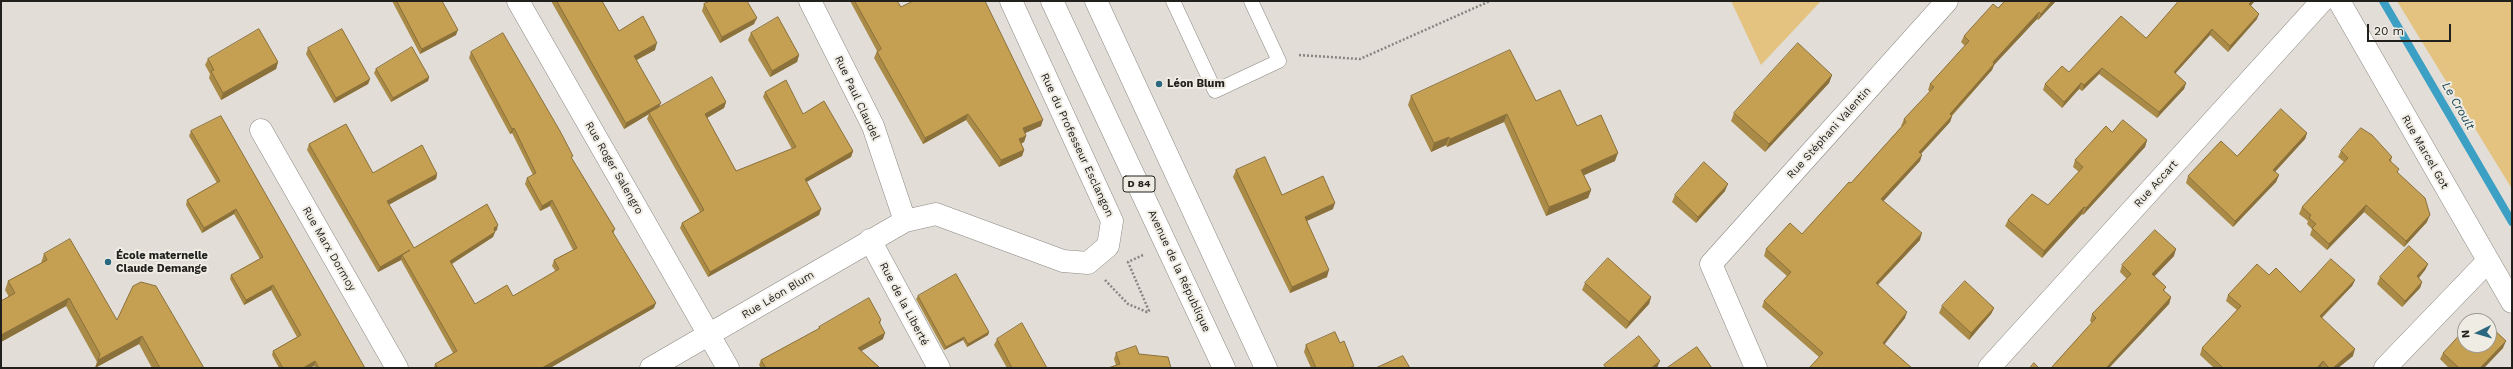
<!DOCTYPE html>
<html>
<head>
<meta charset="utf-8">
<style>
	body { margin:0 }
	#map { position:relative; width:2513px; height:369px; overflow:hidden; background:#e2ded7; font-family:"Work Sans",sans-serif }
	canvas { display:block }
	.frame { position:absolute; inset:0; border:2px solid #21201d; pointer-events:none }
	.north { position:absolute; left:2457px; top:313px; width:40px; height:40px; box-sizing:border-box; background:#efece4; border:1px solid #9d9a94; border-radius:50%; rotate:265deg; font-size:11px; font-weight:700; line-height:16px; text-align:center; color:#21201d }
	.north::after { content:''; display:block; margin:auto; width:14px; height:18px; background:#2b687f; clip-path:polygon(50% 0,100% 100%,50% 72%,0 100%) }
	.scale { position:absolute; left:2367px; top:24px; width:84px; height:18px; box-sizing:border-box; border:2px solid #21201d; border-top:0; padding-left:5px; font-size:12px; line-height:14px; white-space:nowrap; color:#21201d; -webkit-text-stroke:3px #efece4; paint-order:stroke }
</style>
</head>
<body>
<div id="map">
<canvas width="2513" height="369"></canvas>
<div class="frame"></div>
<div class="north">N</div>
<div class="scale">20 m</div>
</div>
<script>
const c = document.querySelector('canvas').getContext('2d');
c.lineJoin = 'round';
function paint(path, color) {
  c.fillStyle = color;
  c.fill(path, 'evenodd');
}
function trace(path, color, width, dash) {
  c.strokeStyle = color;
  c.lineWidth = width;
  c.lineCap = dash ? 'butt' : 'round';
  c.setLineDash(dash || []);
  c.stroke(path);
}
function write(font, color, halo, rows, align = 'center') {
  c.font = font + ' "Work Sans",sans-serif';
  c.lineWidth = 4;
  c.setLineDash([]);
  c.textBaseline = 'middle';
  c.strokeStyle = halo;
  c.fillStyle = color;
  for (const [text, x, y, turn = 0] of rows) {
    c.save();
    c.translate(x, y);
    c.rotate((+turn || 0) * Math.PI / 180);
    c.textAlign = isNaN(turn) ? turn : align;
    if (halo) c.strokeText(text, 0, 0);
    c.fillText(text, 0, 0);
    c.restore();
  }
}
paint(new Path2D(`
	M1731 1H1821L1761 65Z
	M2397 1H2512V189Z`), '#e4c280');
trace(new Path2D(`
	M2383 1 2512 222`), '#3ca0c4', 8);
const lane = new Path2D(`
	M1173 1 1215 91 1279 61 1251 1`);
const street = new Path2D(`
	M518 1 728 368
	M810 1 873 126 905 221
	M2339 1 2512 302
	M261 130 397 368
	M870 240 939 368
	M651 368 905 221 936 214 1063 261 1088 263 1108 246 1112 221 1011 1
	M1756 368 1711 264 1947 1
	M1989 368 2322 1
	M2385 368 2488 261`);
const primary = new Path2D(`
	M1052 1 1224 368
	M1096 1 1266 368`);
trace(lane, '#8c8882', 15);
trace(street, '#8c8882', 23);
trace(primary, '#8c8882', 23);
trace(new Path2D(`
	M1299 55 1360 59 1490 1
	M1105 280 1128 304 1147 312 1149 311 1128 262 1143 255`), '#878580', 2.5, [2, 2]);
trace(lane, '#fff', 14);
trace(street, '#fff', 22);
trace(primary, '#fff', 22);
paint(new Path2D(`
	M392 1H442L456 35 420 54Z
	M551 1H602L619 31 655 50 637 60 659 108 726 102 724 108 707 118 736 171 792 149 763 97 765 92 803 114 853 151 851 157 806 182 821 209 819 215 708 277 680 228 682 223 700 212 647 119 649 114 624 129Z
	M707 1H747L754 24 720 43 702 11 704 4 707 3Z
	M850 1H897L901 7 1041 126 1025 133 1026 136 1024 142 1021 144 1024 150 1022 156 999 167 966 120 923 144 874 58 877 51Z
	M2005 1H2056L2038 20 2037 19 1994 65 1992 70 1952 116 1950 122 1921 154 1920 161 1883 201 1920 240 1878 285 1905 318 1884 344 1819 357 1762 307 1764 301 1787 276 1764 256 1766 249 1802 234 1851 183 1902 126H1901L1904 119 1930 92 1928 90 1930 84 1965 46 1961 42 1964 36 1998 8Z
	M2250 6 2257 19 2228 52 2210 35 2175 74 2186 83 2184 89 2157 118 2099 74 2082 91 2079 89 2062 108 2043 90 2045 84 2069 72 2146 38Z
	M751 33 799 55 797 62 770 77 748 40Z
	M308 48 370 79 368 84 334 103 306 54Z
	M471 52 572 159 615 229 613 234 654 308 550 368H434L435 364 453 353 401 260 378 272 307 150 309 144 373 173 437 174 436 179 389 204 414 248 497 230 495 231 493 237 452 264 475 304 513 296 556 272 552 266 554 260 573 250 550 206 540 211 525 184 527 178 533 175 512 133 510 134 469 58Z
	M208 59 278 62 276 69 221 100 209 78 210 74 205 65Z
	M376 69 429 77 428 81 391 102 374 73Z
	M1832 75 1829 83 1765 152 1731 121 1734 113Z
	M1411 96 1536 101 1577 126 1615 161 1584 175 1591 190 1588 198 1546 216 1504 122 1447 147 1446 145 1431 152 1408 105Z
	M191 131 365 368H315L314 366 309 368H279L272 355 273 351 297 337 271 290 244 305 230 279 231 275 260 259 234 214 202 233 186 205 187 200 217 183 189 136Z
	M2112 132 2147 140 2145 147 2083 215 2082 214 2042 258 2005 226 2008 220 2048 205 2079 172 2073 167 2075 160Z
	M2307 133 2305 139 2275 172 2279 175 2276 182 2233 227 2186 183 2188 176 2237 156Z
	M2341 151 2392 157 2391 161 2427 222 2404 247 2364 212 2327 250 2310 235 2312 229 2307 224 2308 221 2299 214 2302 207 2344 162 2338 157Z
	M1236 170 1282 195 1333 209 1307 221 1327 277 1290 293 1233 177Z
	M1725 191 1696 223 1672 202 1675 195Z
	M44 254 117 320 204 368H152L139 344 95 368 97 362 66 306 1 342V301L9 297 5 290 8 281 41 263Z
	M2174 256 2154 276 2166 287 2164 291 2171 297 2169 304 2109 368H2051L2092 323 2090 321 2092 314 2127 279 2120 272 2122 265Z
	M2428 264 2425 270 2419 278 2422 282 2420 288 2402 307 2377 284 2380 277Z
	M2269 275 2300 292 2355 280 2352 286 2322 318 2353 356 2338 368H2214L2200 355 2202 348 2237 310 2226 301 2228 295Z
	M1585 283 1651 297 1649 304 1626 329 1582 290Z
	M918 296 989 332 988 335 967 347 963 340 944 350 916 299Z
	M1942 306 1994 308 1991 314 1969 340 1939 313Z
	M881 320 880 324 883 339 861 351 880 368H761L759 365 761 360 818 330 819 327Z
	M997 339 1047 368H1007L994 345Z
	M1340 343 1353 368H1311L1304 352 1306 345Z
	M2503 348 2484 368H2449L2440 359 2443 353Z
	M1116 353 1139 354 1171 368 1116 365 1114 359Z`), '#a98a47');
paint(new Path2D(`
	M2052 1H2056L2038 20 2041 14Z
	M2252 1H2255L2247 10 2249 4Z
	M2039 12 2037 19 1994 65 1992 70 1947 120 1950 114 1993 62Z
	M2259 14 2257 19 2228 52 2230 46Z
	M757 18 754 24 720 43 722 37Z
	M2212 29 2210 35 2171 78 2174 72Z
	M458 30 456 35 420 54 422 49Z
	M657 43 655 50 632 62 634 56Z
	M799 55 797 62 770 77 772 71Z
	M278 62 276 69 221 100 223 93Z
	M2102 68 2099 74 2082 91 2084 85Z
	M1832 75 1829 83 1765 152 1769 144Z
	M429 77 428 81 391 102 393 98Z
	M370 79 368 84 334 103 336 98Z
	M2081 83 2079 89 2062 108 2064 102Z
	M2186 83 2184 89 2157 118 2159 112Z
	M726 102 724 108 703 120 705 114Z
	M661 103 658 109 649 113V114L624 129 626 123Z
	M968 114 966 120 923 144 925 138Z
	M1507 114 1504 122 1447 147 1450 139Z
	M1952 116 1950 122 1917 158 1919 152Z
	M1043 120 1041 126 1021 135 1023 128Z
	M514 128 512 133 510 134 512 129Z
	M2307 133 2305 139 2271 176 2273 170Z
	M1026 136 1024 142 1017 145 1019 139Z
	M1449 137 1446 145 1431 152 1434 143Z
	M2147 140 2145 147 2083 215 2086 208Z
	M1024 150 1022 156 999 167 1001 160Z
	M853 151 851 157 803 184 805 179Z
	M1618 153 1615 161 1578 178 1581 170Z
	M1922 155 1920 161 1879 206 1881 199Z
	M437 174 436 179 385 207 387 201Z
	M2279 175 2276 182 2233 227 2235 221Z
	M1728 184 1725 191 1696 223 1698 217Z
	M1591 190 1588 198 1546 216 1549 207Z
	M552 200 550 206 540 211 542 206Z
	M1335 203 1333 209 1302 223 1305 217Z
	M2366 205 2364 212 2327 250 2329 244Z
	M2084 207 2082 214 2042 258 2044 251Z
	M236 209 234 214 202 233 204 228Z
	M821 209 819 215 708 277 710 272Z
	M2430 215 2427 222 2404 247 2406 241Z
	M498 225 497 230 492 233 494 228Z
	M495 232 493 237 448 266 450 261Z
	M1922 233 1920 240 1873 289 1876 283Z
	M2176 249 2174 256 2150 281 2152 274Z
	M410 250 402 255 401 260 378 272 380 267Z
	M2428 264 2425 270 2415 282 2417 276Z
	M1329 270 1327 277 1290 293 1292 287Z
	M2355 280 2352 286 2317 322 2320 316Z
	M2422 282 2420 288 2402 307 2405 301Z
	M273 285 271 290 244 305 246 300Z
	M1651 297 1649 304 1626 329 1629 322Z
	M2171 297 2169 304 2109 368H2106Z
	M69 298 66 306 1 342V335Z
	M656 303 654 308 550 368H542Z
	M1994 308 1991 314 1969 340 1971 333Z
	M1907 312 1905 318 1881 349 1883 343Z
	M989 332 988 335 967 347 968 344Z
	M885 333 883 339 856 354 858 348Z
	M142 336 139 344 95 368 98 360Z
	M964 337 963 340 944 350 946 347Z
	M2506 341 2503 348 2484 368H2480Z
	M2355 349 2353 356 2338 368H2333Z
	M315 361 314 366 309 368H303Z
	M1660 361 1657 368H1651Z
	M2323 361 2320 368H2317Z`), '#8a703a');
const building = new Path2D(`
	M397 1H442L458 30 422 49Z
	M557 1H602L619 31 643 16 657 43 634 56 661 103 626 123Z
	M710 1H747L757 18 722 37 704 4Z
	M855 1H897L901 7 913 1H985L1043 120 1023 128 1026 136 1019 139 1024 150 1001 160 968 114 925 138 877 52 881 49Z
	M2005 1H2052L2041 14 2039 12 1993 62 1994 64 1950 114 1952 116 1919 152 1922 155 1881 199 1922 233 1876 283 1907 312 1883 343 1912 368H1809L1823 353 1764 301 1791 272 1766 249 1790 223 1802 234 1849 182 1851 183 1906 122 1904 119 1934 87 1930 84 1969 41 1964 36 1993 4 1998 8Z
	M2179 1H2252L2249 4 2259 14 2230 46 2212 29 2174 72 2186 83 2159 112 2102 68 2084 85 2081 83 2064 102 2045 84 2062 66 2069 72 2121 16 2146 38Z
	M778 17 799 55 772 71 751 33Z
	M259 29 278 62 223 93 211 71 214 70 208 59Z
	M342 29 370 79 336 98 308 48Z
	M503 33 560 131 573 156 571 157 615 229 612 231 656 303 542 368H533L532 367 531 368H438L435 364 457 351 402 255 410 250 380 267 309 144 346 124 373 173 422 145 437 174 387 201 414 248 487 204 498 225 494 228 495 232 450 261 475 304 507 285 513 296 559 269 554 260 577 248 552 200 542 206 527 178 536 173 514 128 512 129 471 52Z
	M1798 43 1832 75 1769 144 1734 113Z
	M412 47 429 77 393 98 376 69Z
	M1510 50 1536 101 1560 90 1577 126 1601 115 1618 153 1581 170 1591 190 1549 207 1507 114 1450 139 1449 137 1434 143 1411 96Z
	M712 77 726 102 705 114 736 171 796 147 765 92 786 80 803 114 824 101 853 151 805 179 821 209 710 272 682 223 704 210 649 113Z
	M2281 109 2307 133 2273 170 2279 175 2235 221 2188 176 2221 141 2237 156Z
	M221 116 365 368H319L315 361 303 368H283L273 351 301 335 273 285 246 300 231 275 263 257 236 209 204 228 187 200 220 181 191 131Z
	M2123 120 2147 140 2086 208 2084 207 2044 251 2008 220 2032 194 2048 205 2083 167 2075 160 2106 126 2112 132Z
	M2361 128 2372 135 2392 157 2389 160 2399 169 2397 172 2425 198 2430 215 2406 241 2366 205 2329 244 2312 228 2316 224 2309 218 2311 215 2302 207 2348 158 2341 151Z
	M1265 157 1282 195 1323 176 1335 203 1305 217 1329 270 1292 287 1236 170Z
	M1704 162 1728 184 1698 217 1675 195Z
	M2155 230 2176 249 2152 274 2166 287 2163 290 2171 297 2106 368H2051L2096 318 2092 314 2131 274 2122 265Z
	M70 239 117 320 133 286 141 282 156 286 204 368H160L142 336 98 360 100 354 69 298 1 335V301L15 293 8 281 47 260 44 254Z
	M2409 246 2428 264 2417 276 2422 282 2405 301 2380 277Z
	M1608 258 1651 297 1629 322 1585 283Z
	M2331 259 2355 280 2320 316 2355 349 2333 368H2329L2323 361 2317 368H2223L2202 348 2241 306 2228 295 2257 264 2269 275 2276 268 2300 292Z
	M956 274 989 332 968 344 964 337 946 347 918 296Z
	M1965 281 1994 308 1971 333 1942 306Z
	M869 298 881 320 879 322 885 333 858 348 880 368H766L761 360 820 328 819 327Z
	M2478 315 2484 321H2472Z
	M1022 323 1047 368H1012L997 339Z
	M2489 325 2506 341 2480 368H2459L2443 353 2465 329V345H2489Z
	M1335 332 1340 343 1344 341 1354 366 1349 368H1316L1306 345Z
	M1639 336 1660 361 1651 368H1606L1604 365Z
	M1136 346 1139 354 1168 357 1171 368H1108L1120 364 1116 353Z
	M1697 347 1712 368H1667Z
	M1403 356 1410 368H1376Z
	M2034 363 2039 368H2030Z`);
paint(building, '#c5a053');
trace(building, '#8a703a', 1);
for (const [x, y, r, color] of [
	[1159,84,4,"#2b687f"],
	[108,262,4,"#2b687f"]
]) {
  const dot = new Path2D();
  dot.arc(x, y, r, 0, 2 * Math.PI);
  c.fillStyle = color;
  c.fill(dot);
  trace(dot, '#efece4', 1.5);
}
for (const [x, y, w] of [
	[1139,184,32]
]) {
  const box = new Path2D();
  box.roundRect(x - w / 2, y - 8, w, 16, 3);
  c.fillStyle = '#efece4';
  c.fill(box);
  trace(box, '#21201d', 1);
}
write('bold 10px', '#21201d', null, [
	["D 84",1139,184]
]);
write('bold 11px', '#21201d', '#efece4', [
	["Léon Blum",1167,84],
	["École maternelle",116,256],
	["Claude Demange",116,269]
], 'left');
write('11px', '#21201d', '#efece4', [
	["Rue Paul Claudel",857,98,65],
	["Rue Stéphani Valentin",1829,133,-48],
	["Rue du Professeur Esclangon",1077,145,65],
	["Rue Marcel Got",2425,152,60],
	["Rue Roger Salengro",614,168,60],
	["Rue Accart",2156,184,-48],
	["Rue Marx Dormoy",329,249,60],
	["Avenue de la République",1179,271,65],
	["Rue Léon Blum",778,295,-31],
	["Rue de la Liberté",904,304,62]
]);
write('italic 12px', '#1d4858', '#efece4', [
	["Le Croult",2458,106,60]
]);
</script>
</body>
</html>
